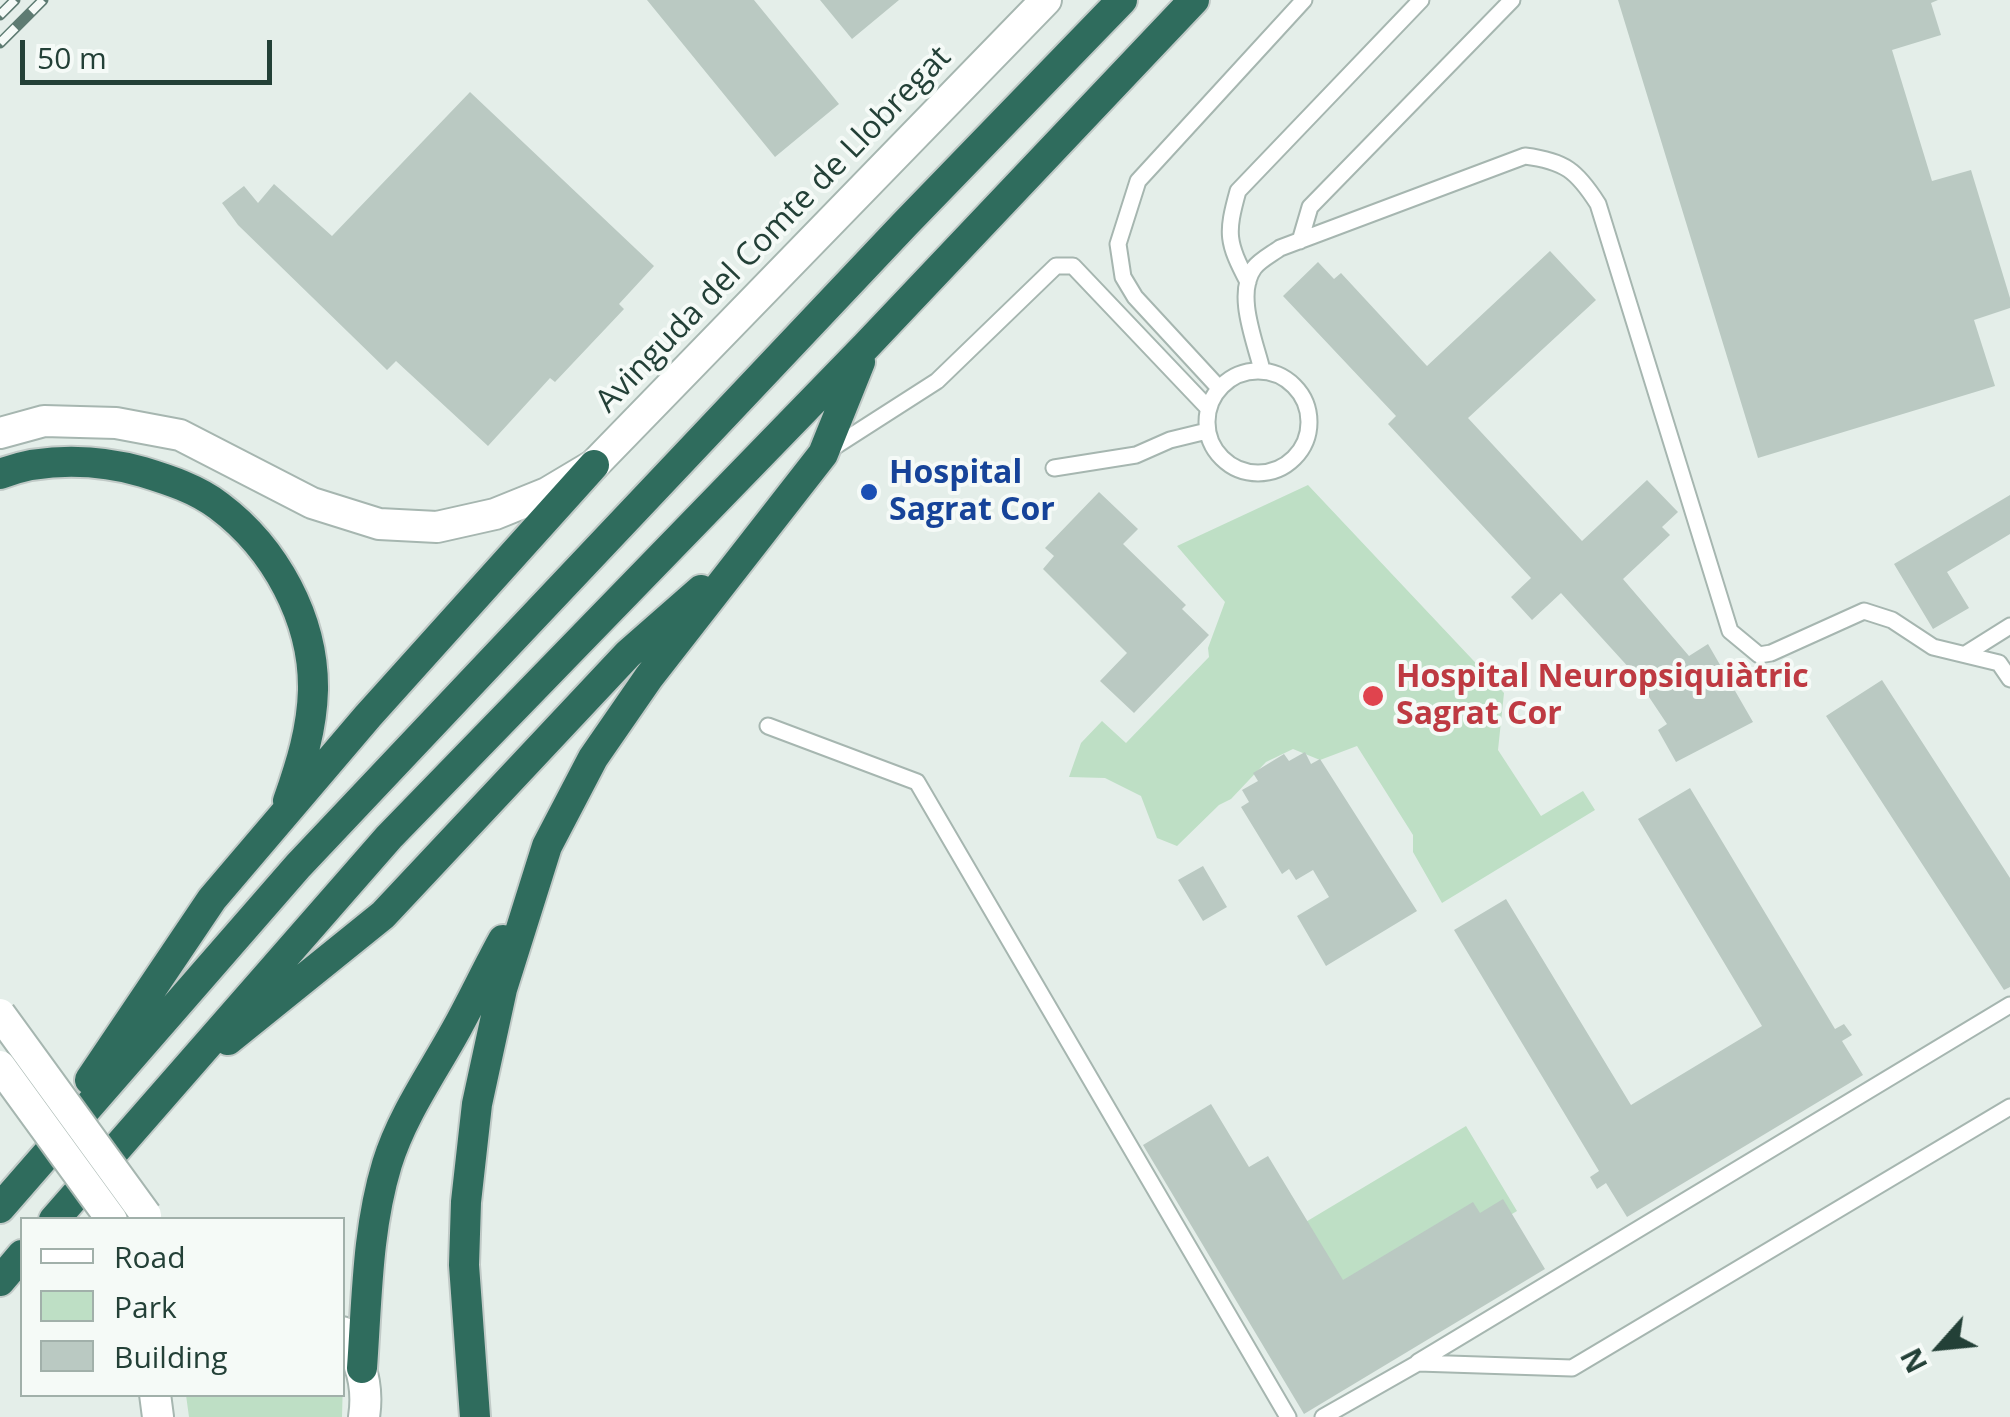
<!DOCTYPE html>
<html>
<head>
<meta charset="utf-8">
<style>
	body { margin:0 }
	#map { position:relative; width:2010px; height:1417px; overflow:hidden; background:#e4eee9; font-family:"Open Sans",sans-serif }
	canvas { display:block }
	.legend { position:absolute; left:20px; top:1217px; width:325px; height:180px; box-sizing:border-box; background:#f5faf7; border:2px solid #a1b0aa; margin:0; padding:12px 18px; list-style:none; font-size:30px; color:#234037 }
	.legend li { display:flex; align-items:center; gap:20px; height:50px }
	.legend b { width:50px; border:2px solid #a1b0aa }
	.north { position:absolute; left:1890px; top:1297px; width:100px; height:100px; -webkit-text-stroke:8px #f5faf7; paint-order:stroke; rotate:243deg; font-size:28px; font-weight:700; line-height:40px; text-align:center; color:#234037 }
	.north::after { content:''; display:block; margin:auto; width:35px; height:45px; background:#234037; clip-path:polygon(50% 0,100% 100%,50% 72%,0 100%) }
	.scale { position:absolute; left:20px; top:40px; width:252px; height:45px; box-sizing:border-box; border:5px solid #234037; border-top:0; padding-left:12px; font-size:30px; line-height:35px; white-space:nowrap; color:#234037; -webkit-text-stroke:8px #f5faf7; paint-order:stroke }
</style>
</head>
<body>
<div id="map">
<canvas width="2010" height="1417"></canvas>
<ul class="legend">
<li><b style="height:12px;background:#fff"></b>Road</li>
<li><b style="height:28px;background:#bedfc5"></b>Park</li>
<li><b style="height:28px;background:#bac9c2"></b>Building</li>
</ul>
<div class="north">N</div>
<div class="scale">50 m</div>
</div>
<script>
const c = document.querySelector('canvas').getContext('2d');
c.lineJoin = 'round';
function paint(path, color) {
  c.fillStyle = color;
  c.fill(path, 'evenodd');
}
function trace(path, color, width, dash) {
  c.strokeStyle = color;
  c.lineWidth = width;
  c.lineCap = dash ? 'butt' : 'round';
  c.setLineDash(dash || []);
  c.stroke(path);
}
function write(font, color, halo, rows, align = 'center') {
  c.font = font + ' "Open Sans",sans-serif';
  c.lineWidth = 8;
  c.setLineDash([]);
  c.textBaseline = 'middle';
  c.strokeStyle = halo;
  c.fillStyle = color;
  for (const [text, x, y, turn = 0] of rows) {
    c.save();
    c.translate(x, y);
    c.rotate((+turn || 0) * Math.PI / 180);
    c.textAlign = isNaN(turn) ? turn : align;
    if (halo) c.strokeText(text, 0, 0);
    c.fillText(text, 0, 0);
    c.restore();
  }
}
paint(new Path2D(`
	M1308 485 1504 693 1498 750 1541 816 1583 791 1595 810 1442 903 1413 852V835L1357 746 1320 760 1293 749 1266 762 1231 799 1219 805 1177 846 1157 838 1141 796 1105 778 1069 777 1081 743 1102 721 1126 743 1209 657 1208 648 1225 602 1177 546Z
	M1466 1126 1517 1211 1350 1311 1299 1226Z
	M343 1379 342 1417H189L186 1395 342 1394Z`), '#bedfc5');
paint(new Path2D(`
	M647 0H754L839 104 775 157Z
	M820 0H899L852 39Z
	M1618 0H1938L1931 3 1941 35 1892 50 1932 181 1971 170 2010 298V308L1974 320 1995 386 1758 458Z
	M470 92 654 266 619 304 624 309 555 382 550 378 488 446 396 361 387 370 238 225 222 203 244 186 258 203 274 184 332 236Z
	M1550 251 1596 300 1468 418 1582 541 1647 480 1678 512 1662 527 1670 535 1623 579 1689 656 1708 644 1753 722 1676 762 1658 730 1667 724 1631 670 1561 593 1532 620 1511 597 1531 578 1388 424 1396 416 1283 296 1318 262 1334 279 1341 273 1427 366Z
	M1099 492 1138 529 1123 544 1186 605 1182 609 1209 635 1134 713 1100 681 1127 653 1043 569 1054 556 1045 548Z
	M2010 495V534L1947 572 1969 608 1933 629 1894 564Z
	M1882 680 2010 878V987L2004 990 1826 716Z
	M1305 752 1311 764 1320 759 1417 911 1326 966 1297 916 1329 897 1313 870 1296 880 1289 869 1282 874 1241 807 1249 802 1242 790 1258 781 1253 773 1284 754 1289 761Z
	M1690 788 1835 1029 1844 1024 1852 1035 1842 1041 1863 1075 1627 1217 1606 1183 1597 1189 1590 1177 1599 1171 1454 930 1506 899 1631 1105 1762 1026 1638 819Z
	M1203 866 1227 907 1203 921 1178 880Z
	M1211 1104 1249 1167 1268 1156 1343 1280 1473 1202 1480 1213 1503 1199 1545 1269 1304 1414 1143 1145Z`), '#bac9c2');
const lane = new Path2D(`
	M1300 241 1310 207 1512 0
	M1248 282C1227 242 1226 234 1238 191L1421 0
	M1262 370C1255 341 1235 294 1254 268 1260 260 1272 254 1280 248L1525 156C1565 161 1577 171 1598 204L1730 631 1759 655 1771 653 1864 611 1892 620 1933 647 1999 663 2010 679
	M1207 422a51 51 0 1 1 102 0a51 51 0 1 1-102 0Z
	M1219 388 1135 297 1123 277 1118 244 1138 181 1304 0
	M831 449 937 381 1056 266H1073L1208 408
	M1054 468 1136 455 1170 440 1207 431
	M1967 653 2010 626
	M768 726 917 782 1288 1417
	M1418 1362 2010 1005
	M1323 1417 1418 1363 1572 1368 2010 1107`);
const street = new Path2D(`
	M0 433 44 421 116 423 180 435 312 503 379 524 437 527 495 514 547 493 594 465 1046 0
	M342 1332C361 1358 369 1385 364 1417
	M155 1394 158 1417`);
const highway = new Path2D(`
	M0 474C43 457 99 459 143 472 169 480 197 489 219 506 275 548 314 619 313 690 312 729 301 764 288 801
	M228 1040 383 915 628 654 701 590
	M90 1080 212 899 368 716 594 465
	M0 1208 298 866 905 224 1122 0
	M54 1220 389 837 866 346 1194 0
	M0 1281 22 1255
	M362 1368C367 1299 367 1230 387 1164 402 1115 433 1072 457 1028 473 999 487 969 503 940
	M475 1417 464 1265 466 1202 477 1104 502 989 547 846 593 758 649 677 823 454 860 362`);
trace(lane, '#a6b6b0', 19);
trace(street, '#a6b6b0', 34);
trace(highway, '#c1cac7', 34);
trace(lane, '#fff', 15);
trace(street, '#fff', 30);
trace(highway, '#2f6c5d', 30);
const rail = new Path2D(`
	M0 15 15 0
	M0 43 43 0`);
trace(rail, '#5e7b72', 11);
trace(rail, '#f5faf7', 8, [22]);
const streetBridge = new Path2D(`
	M0 1014 146 1215
	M0 1066 112 1220`);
trace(streetBridge, '#a6b6b0', 34, []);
trace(streetBridge, '#fff', 30);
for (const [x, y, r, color] of [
	[869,492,10,"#1a4fb4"],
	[1373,696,12,"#e0444e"]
]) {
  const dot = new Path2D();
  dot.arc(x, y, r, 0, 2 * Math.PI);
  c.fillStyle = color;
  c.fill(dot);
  trace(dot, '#f5faf7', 4);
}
write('32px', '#234037', '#f5faf7', [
	["Avinguda del Comte de Llobregat",774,230,-46]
]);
write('bold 32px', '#164399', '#f5faf7', [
	["Hospital",889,474],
	["Sagrat Cor",889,511]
], 'left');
write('bold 32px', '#be3a42', '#f5faf7', [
	["Hospital Neuropsiquiàtric",1396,678],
	["Sagrat Cor",1396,715]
], 'left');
</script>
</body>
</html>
